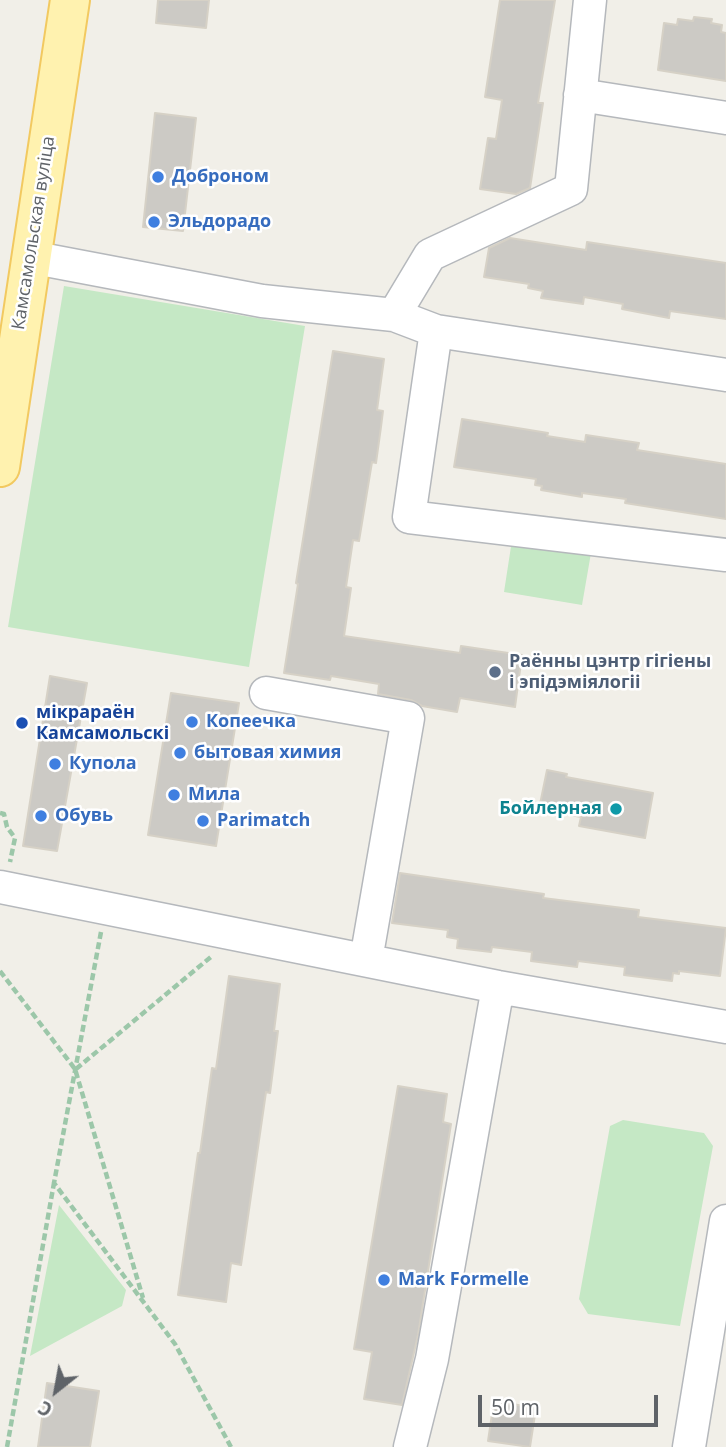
<!DOCTYPE html>
<html>
<head>
<meta charset="utf-8">
<style>
	body { margin:0 }
	#map { position:relative; width:726px; height:1447px; overflow:hidden; background:#f1efe8; font-family:"Open Sans",sans-serif }
	canvas { display:block }
	.north { position:absolute; left:21px; top:1356px; width:70px; height:70px; -webkit-text-stroke:5px #fff; paint-order:stroke; rotate:211deg; font-size:19px; font-weight:700; line-height:28px; text-align:center; color:#5f6368 }
	.north::after { content:''; display:block; margin:auto; width:24px; height:32px; background:#5f6368; clip-path:polygon(50% 0,100% 100%,50% 72%,0 100%) }
	.scale { position:absolute; left:478px; top:1395px; width:180px; height:32px; box-sizing:border-box; border:4px solid #5f6368; border-top:0; padding-left:9px; font-size:21px; line-height:24px; white-space:nowrap; color:#5f6368; -webkit-text-stroke:5px #fff; paint-order:stroke }
</style>
</head>
<body>
<div id="map">
<canvas width="726" height="1447"></canvas>
<div class="north">С</div>
<div class="scale">50 m</div>
</div>
<script>
const c = document.querySelector('canvas').getContext('2d');
c.lineJoin = 'round';
function paint(path, color) {
  c.fillStyle = color;
  c.fill(path, 'evenodd');
}
function trace(path, color, width, dash) {
  c.strokeStyle = color;
  c.lineWidth = width;
  c.lineCap = dash ? 'butt' : 'round';
  c.setLineDash(dash || []);
  c.stroke(path);
}
function write(font, color, halo, rows, align = 'center') {
  c.font = font + ' "Open Sans",sans-serif';
  c.lineWidth = 5;
  c.setLineDash([]);
  c.textBaseline = 'middle';
  c.strokeStyle = halo;
  c.fillStyle = color;
  for (const [text, x, y, turn = 0] of rows) {
    c.save();
    c.translate(x, y);
    c.rotate((+turn || 0) * Math.PI / 180);
    c.textAlign = isNaN(turn) ? turn : align;
    if (halo) c.strokeText(text, 0, 0);
    c.fillText(text, 0, 0);
    c.restore();
  }
}
paint(new Path2D(`
	M64 286 305 326 249 667 8 627Z
	M512 540 591 553 582 605 504 592Z
	M623 1120 704 1133 713 1146 680 1326 588 1314 579 1299 610 1126Z
	M59 1205 126 1290 122 1306 30 1356Z`), '#c5e8c5');
const building = new Path2D(`
	M158 0H209L206 28 156 23Z
	M500 0H555L538 103H543L530 188 516 194 480 189 488 138 496 139 502 100 485 97Z
	M694 17 712 19 711 23 722 25 721 32 726 33V81L658 70 664 23 677 25 678 19 693 21Z
	M155 113 196 118 183 231 143 227Z
	M510 238 586 250 587 242 726 263V319L670 311 669 318 622 309 623 304 584 297 583 304 541 298 543 291 528 288 529 284 484 277 489 248Z
	M333 351 384 359 377 410 383 411 381 427 376 463 372 462 359 541 353 540 346 587 351 588 344 636 460 653 461 646 522 655 515 707 460 698 457 712 422 706 411 700 378 694 379 684 331 676 330 680 284 673 298 584 296 583Z
	M462 419 548 433 547 436 585 442 586 435 639 443 637 450 726 464V519L625 503 626 499 582 493V497L541 490 542 486 535 485 536 479 454 467Z
	M50 676 87 683 57 851 23 846Z
	M171 693 239 703 216 846 148 835Z
	M547 770 567 774 566 777 653 793 645 838 579 826 581 817 539 809Z
	M400 873 544 894 543 898 639 910 638 917 726 928 720 976 679 971V974L673 973 672 981 624 975 625 967 578 961 577 967 531 961 532 952 492 947 491 952 457 948 458 939 447 937 448 930 392 923Z
	M229 976 280 984 274 1031H278L270 1093 266 1092 241 1265 231 1263 226 1302 178 1295 198 1153H200L212 1068 216 1069Z
	M398 1086 447 1094 443 1122 451 1124 418 1335 402 1405 364 1399 372 1352 354 1349Z
	M47 1383 99 1391 90 1447H38Z
	M494 1401 536 1408 530 1447 488 1441Z`);
paint(building, '#cccac5');
trace(building, '#d6d1c6', 2);
const minor = new Path2D(`
	M580 95 726 118
	M30 257 262 301 394 315 436 331 726 375
	M394 315 430 255 571 189 590 0
	M436 331 409 517 726 555
	M266 693 408 718 366 960
	M0 887 498 987 726 1027
	M410 1447 432 1359 498 987
	M689 1447 726 1221`);
const major = new Path2D(`
	M0 467 70 0`);
trace(minor, '#b5b8bc', 35);
trace(major, '#f2c960', 42);
trace(new Path2D(`
	M0 813 4 814 7 827 15 838 10 862
	M101 932 54 1183 175 1344 231 1447
	M0 971 75 1069 143 1298
	M76 1069 212 956
	M7 1447 54 1183`), '#9cc7a9', 4.5, [7, 3.5]);
trace(minor, '#fff', 32);
trace(major, '#fff2af', 38);
for (const [x, y, r, color] of [
	[158,177,7,"#3f7fe0"],
	[154,222,7,"#3f7fe0"],
	[495,672,7,"#5c6f8a"],
	[192,722,7,"#3f7fe0"],
	[22,723,7,"#1a4fb4"],
	[180,753,7,"#3f7fe0"],
	[55,764,7,"#3f7fe0"],
	[174,795,7,"#3f7fe0"],
	[616,809,7,"#0f9aa8"],
	[41,816,7,"#3f7fe0"],
	[203,821,7,"#3f7fe0"],
	[384,1280,7,"#3f7fe0"]
]) {
  const dot = new Path2D();
  dot.arc(x, y, r, 0, 2 * Math.PI);
  c.fillStyle = color;
  c.fill(dot);
  trace(dot, '#fff', 2.5);
}
write('bold 18px', '#366cbe', '#fff', [
	["Доброном",172,177],
	["Эльдорадо",168,222],
	["Копеечка",206,722],
	["бытовая химия",194,753],
	["Купола",69,764],
	["Мила",188,795],
	["Обувь",55,816],
	["Parimatch",217,821],
	["Mark Formelle",398,1280]
], 'left');
write('18px', '#5f6368', '#fff', [
	["Камсамольская вуліца",34,233,-81]
]);
write('bold 18px', '#4e5e75', '#fff', [
	["Раённы цэнтр гігіены",509,662],
	["і эпідэміялогіі",509,683]
], 'left');
write('bold 18px', '#164399', '#fff', [
	["мікрараён",36,713],
	["Камсамольскі",36,734]
], 'left');
write('bold 18px', '#0d838f', '#fff', [
	["Бойлерная",602,809]
], 'right');
</script>
</body>
</html>
